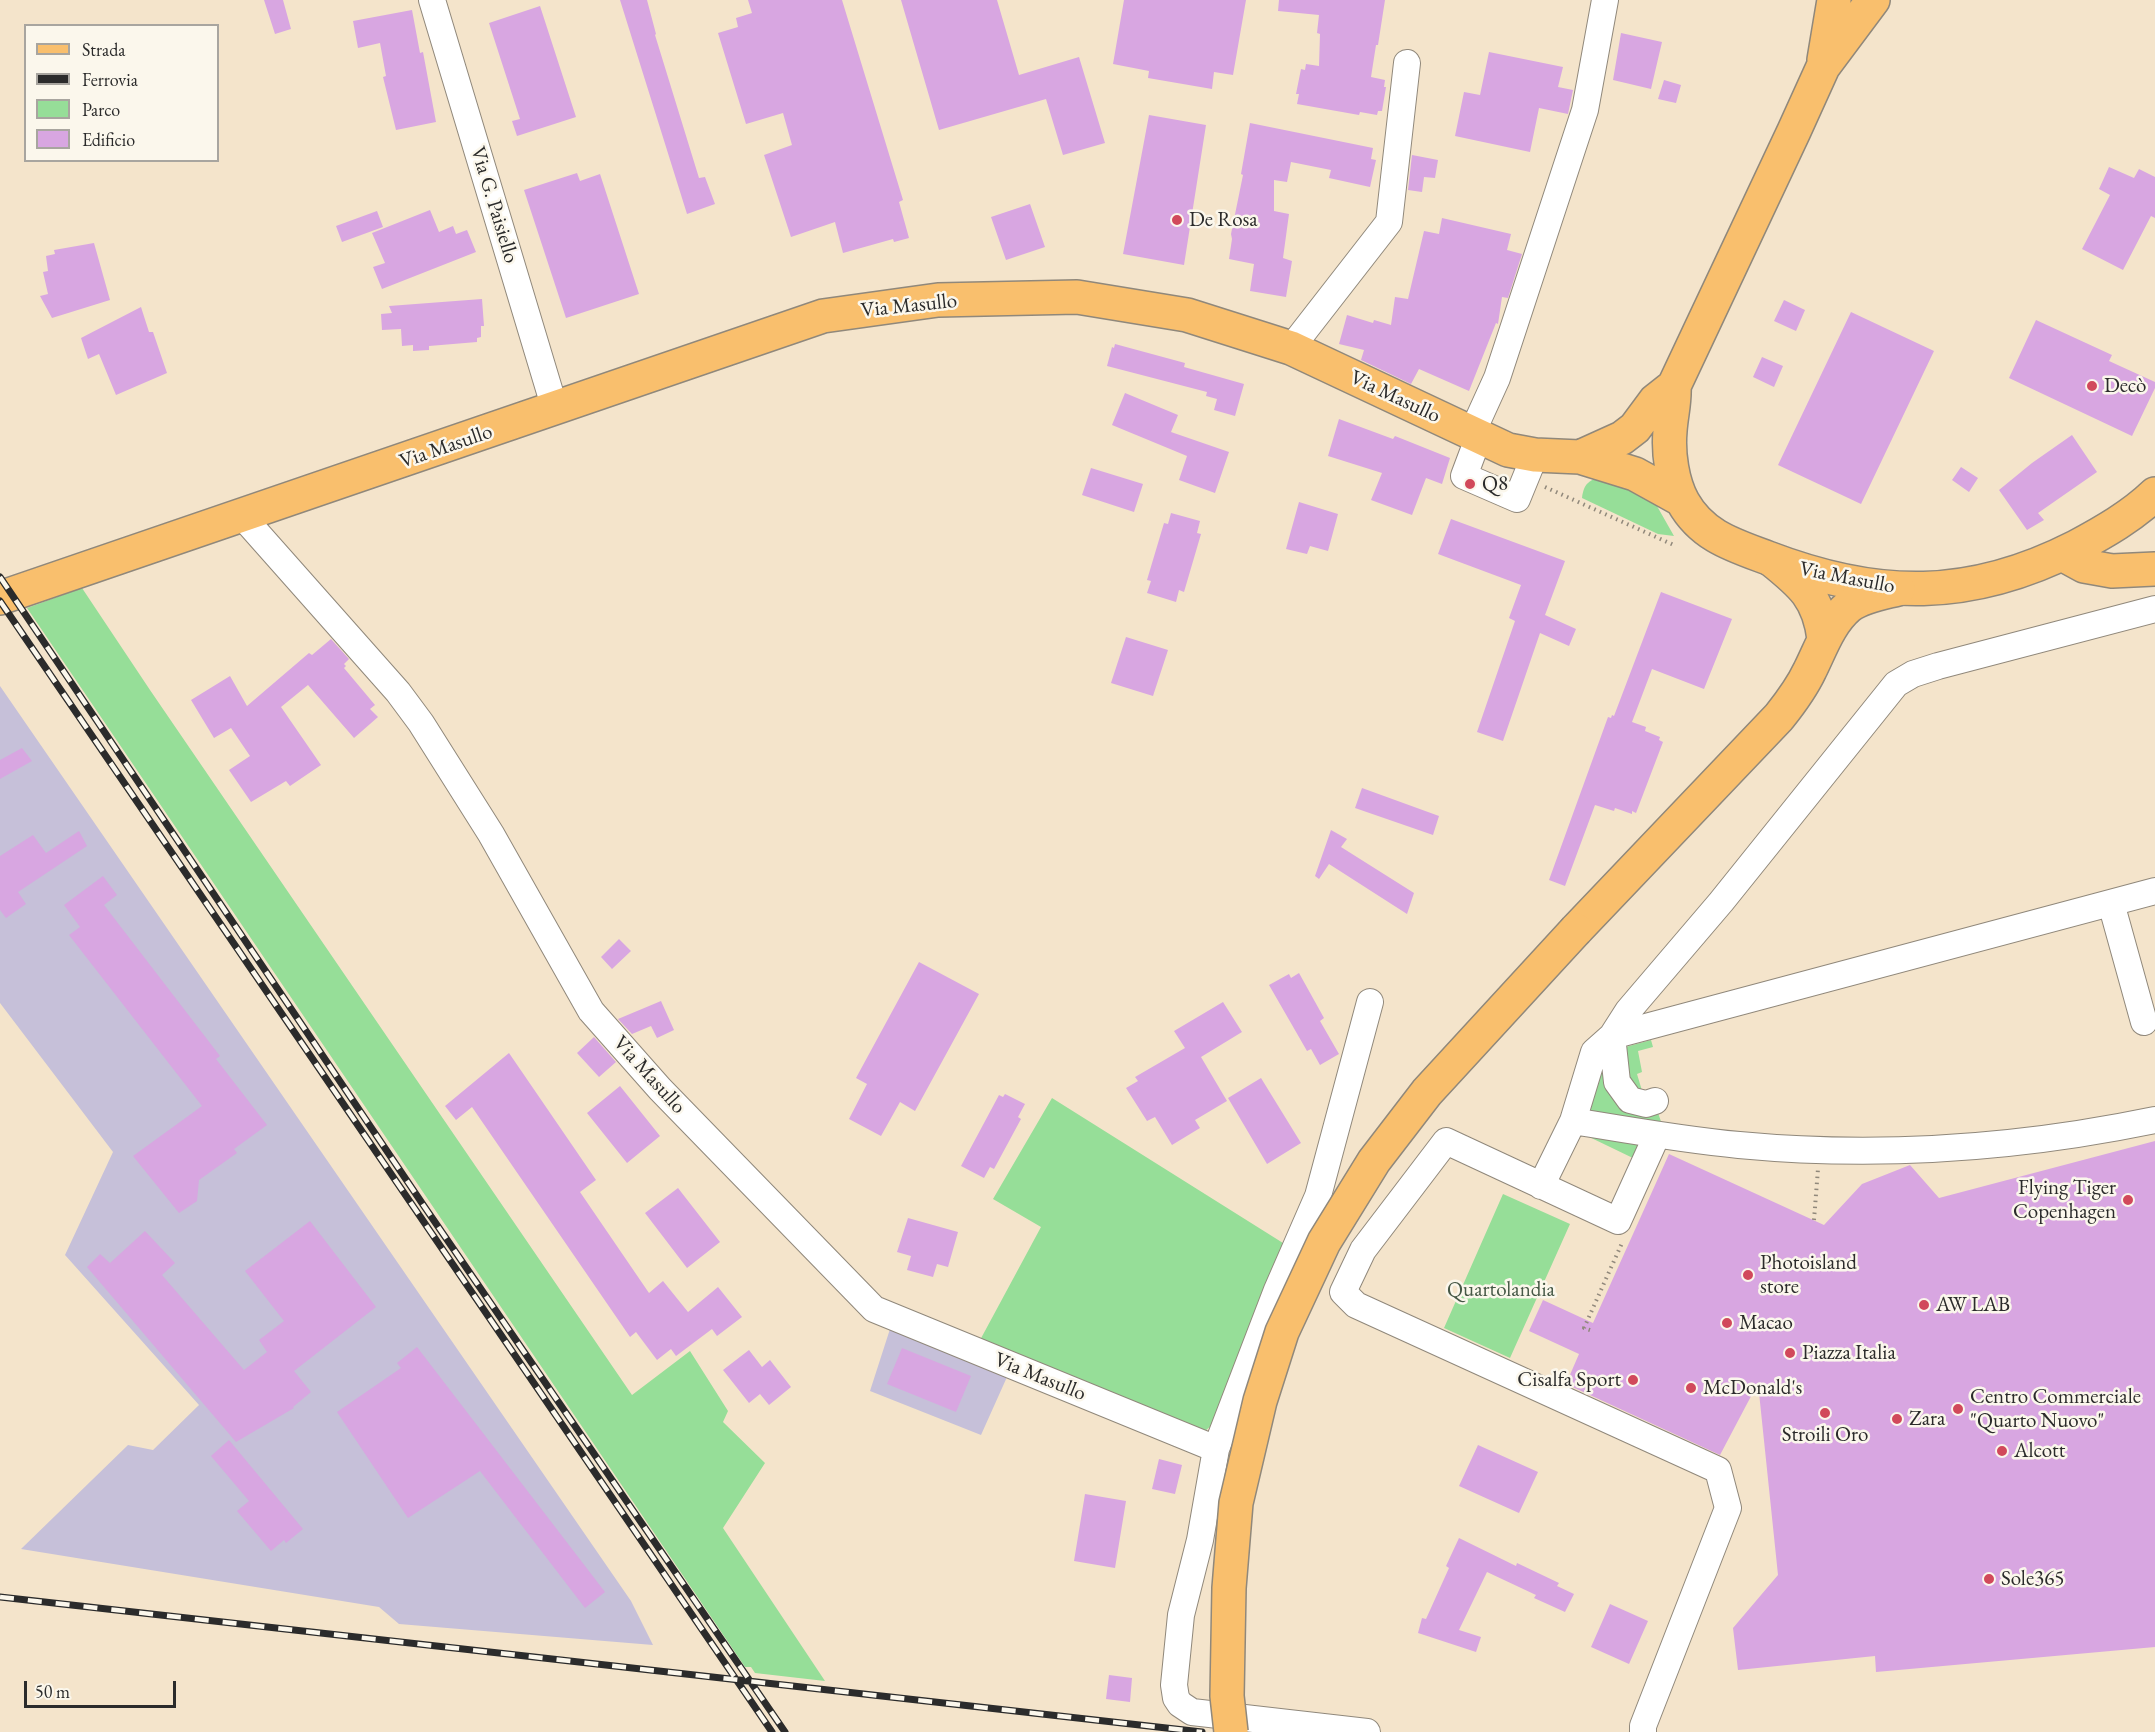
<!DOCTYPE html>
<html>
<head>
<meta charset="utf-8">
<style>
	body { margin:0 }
	#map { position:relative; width:2155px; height:1732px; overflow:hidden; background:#f4e4cb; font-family:"EB Garamond",serif }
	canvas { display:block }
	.legend { position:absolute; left:24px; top:24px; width:195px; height:138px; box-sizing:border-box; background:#fbf7ec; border:2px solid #a8a59f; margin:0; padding:8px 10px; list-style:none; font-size:18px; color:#2b2b2b }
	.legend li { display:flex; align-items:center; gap:12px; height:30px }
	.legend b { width:30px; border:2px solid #a8a59f }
	.scale { position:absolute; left:24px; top:1681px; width:152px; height:27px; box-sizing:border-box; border:3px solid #2b2b2b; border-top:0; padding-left:8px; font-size:18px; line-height:21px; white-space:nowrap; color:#2b2b2b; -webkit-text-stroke:4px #fbf7ec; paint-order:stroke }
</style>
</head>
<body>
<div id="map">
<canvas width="2155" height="1732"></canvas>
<ul class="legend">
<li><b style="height:8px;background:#f9bf6d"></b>Strada</li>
<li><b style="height:8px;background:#2b2b2b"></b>Ferrovia</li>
<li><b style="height:16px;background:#96de98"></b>Parco</li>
<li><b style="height:16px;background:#d8a6e1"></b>Edificio</li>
</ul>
<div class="scale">50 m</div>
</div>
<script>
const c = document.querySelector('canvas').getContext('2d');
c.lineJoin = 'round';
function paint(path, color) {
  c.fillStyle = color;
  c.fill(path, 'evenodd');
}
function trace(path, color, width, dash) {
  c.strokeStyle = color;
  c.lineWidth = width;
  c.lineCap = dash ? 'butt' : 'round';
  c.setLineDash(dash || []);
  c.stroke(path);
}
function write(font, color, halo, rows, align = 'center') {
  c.font = font + ' "EB Garamond",serif';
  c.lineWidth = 5;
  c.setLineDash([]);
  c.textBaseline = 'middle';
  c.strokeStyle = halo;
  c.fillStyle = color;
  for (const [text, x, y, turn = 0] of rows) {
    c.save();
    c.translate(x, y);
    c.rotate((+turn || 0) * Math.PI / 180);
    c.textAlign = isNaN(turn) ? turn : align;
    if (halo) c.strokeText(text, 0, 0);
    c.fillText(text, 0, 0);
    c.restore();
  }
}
paint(new Path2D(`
	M0 686 631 1601 653 1645 399 1624 379 1607 21 1549 128 1445 153 1450 199 1405 65 1255 113 1152 0 1003Z
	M890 1329 1007 1377 981 1435 870 1391Z`), '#c6c0d9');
paint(new Path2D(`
	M1604 476 1649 492 1674 536 1658 534 1582 498C1584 483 1589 480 1604 476Z
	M82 588 150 690 632 1395 690 1351 728 1411 723 1422 765 1463 723 1528 825 1681 755 1673 751 1667H745L27 608Z
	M1651 1040 1653 1047 1638 1051 1642 1072 1637 1074 1643 1094 1628 1082 1622 1048Z
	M1603 1055 1658 1113 1663 1127 1592 1113 1588 1104Z
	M1052 1098 1283 1243 1214 1423 1203 1433 979 1342 1041 1227 993 1199Z
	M1581 1133 1644 1142 1637 1160Z
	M1503 1194 1570 1224 1510 1358 1444 1328Z`), '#96de98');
paint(new Path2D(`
	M264 0H283L291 29 275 34Z
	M620 0H647L656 34 655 35 699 178 705 177 715 204 687 214Z
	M748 0H842L903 200 899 202 909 238 894 242 893 239 843 253 835 222 791 237 764 155 792 145 783 113 746 124 718 33 738 27 736 18 752 13Z
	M901 0H997L1019 75 1079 57 1105 143 1063 155 1046 99 939 130Z
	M1124 0H1246L1233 75 1214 72 1212 89 1148 78 1149 71 1113 64Z
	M1279 0H1385L1378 45H1376L1371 77 1385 80 1384 87H1386L1382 111H1378L1377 115 1360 112 1359 115 1297 104 1299 94H1296L1301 69 1305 70 1306 64 1319 66 1320 34 1317 33 1319 15 1278 11Z
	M540 6 576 117 517 136 512 121 520 119 489 23Z
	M412 10 420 53 423 52 436 122 396 130 383 77 386 76 380 43 358 48 353 21Z
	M1621 33 1662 42 1651 89 1613 80Z
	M1489 52 1563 67 1558 87 1573 90 1568 114 1539 108 1530 152 1455 136 1464 92 1480 95Z
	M1664 80 1681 85 1676 103 1658 99Z
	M1149 115 1206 125 1184 265 1123 254Z
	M1250 123 1373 148 1371 159 1376 160 1370 187 1329 178 1331 170 1291 162 1287 182 1274 180V211L1289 214 1283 258 1292 261 1286 297 1250 291 1254 264 1229 259 1232 239 1231 234 1243 175 1241 174Z
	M1412 155 1438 160 1435 178 1424 177 1422 192 1408 190Z
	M2109 167 2134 178 2139 169 2155 177V218L2151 216 2123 270 2082 249 2110 195 2099 189Z
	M577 173 580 181 600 174 639 294 566 318 524 190Z
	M1030 204 1045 247 1006 260 991 217Z
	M430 210 439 232 453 226 456 234 467 230 476 252 382 289 373 267 385 263 372 233Z
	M377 211 383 227 342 242 336 226Z
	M1442 218 1511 234 1507 250 1522 254 1508 298 1502 297 1498 324 1496 323 1469 391 1419 369 1411 384 1361 360 1364 350 1339 344 1347 315 1373 323 1374 320 1391 325 1395 297 1408 299 1424 231 1439 234Z
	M94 243 110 300 52 318 40 296 48 294 43 272 48 271 46 256 55 254 54 250Z
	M482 299 484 326H481V337L477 338V342L429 346V350L413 351V345L402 346 401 329 382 330 381 314 392 313 389 306Z
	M1784 300 1805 310 1796 331 1774 321Z
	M141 307 149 332H153L167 373 116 395 99 354 88 359 81 338Z
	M1851 312 1934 351 1861 504 1778 465Z
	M2036 320 2112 355 2109 361 2155 382V388L2132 436 2009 378Z
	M1115 344 1185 363 1184 367 1244 384 1235 416 1214 410 1217 399 1206 396 1207 392 1107 366 1112 347 1114 348Z
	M1762 357 1783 366 1774 387 1753 377Z
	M1125 393 1178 415 1171 432 1229 452 1215 493 1179 480 1187 456 1112 425Z
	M1339 419 1393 439 1395 436 1450 458 1442 484 1426 478 1412 515 1371 500 1382 473 1328 456Z
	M2072 435 2097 472 2038 513 2044 520 2027 530 1999 490 2032 463Z
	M1961 467 1978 478 1969 492 1952 480Z
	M1091 468 1143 484 1134 512 1082 495Z
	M1299 502 1338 514 1328 551 1310 546 1307 554 1286 549Z
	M1171 513 1200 521 1197 533 1201 534 1184 592 1179 590 1176 602 1147 593 1151 581 1147 580 1164 523 1168 524Z
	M1451 519 1565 561 1545 615 1576 629 1569 646 1540 633 1503 741 1477 732 1515 621 1509 618 1521 585 1438 554Z
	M1661 592 1732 619 1704 689 1652 669 1632 722 1646 727 1645 731 1660 737 1659 740 1663 742 1636 813 1632 811V814L1615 808 1614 811 1595 805 1565 886 1549 880 1608 717 1611 718 1612 715 1614 716Z
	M1126 637 1168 650 1153 696 1111 683Z
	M331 639 349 659 344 664 346 666 344 668 375 705 370 709 378 717 354 738 308 685 281 707 321 765 290 786 286 781 251 802 229 770 250 756 231 728 214 738 191 700 230 676 247 706 309 653 312 655Z
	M22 748 32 761 0 779V760Z
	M1362 788 1439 816 1433 835 1355 808Z
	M1331 830 1347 839 1341 847 1414 893 1407 914 1329 864 1319 879 1315 876Z
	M79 831 87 846 18 892 26 904 6 918 0 910V856L33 835 46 853Z
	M103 876 117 895 104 905 220 1056 216 1059 267 1125 234 1149 237 1153 199 1180 197 1201 179 1213 133 1156 202 1106 69 935 80 927 64 905Z
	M619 939 631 951 612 969 601 957Z
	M919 962 979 994 915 1111 900 1102 881 1136 849 1119 867 1084 856 1078Z
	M1299 973 1324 1018 1320 1021 1339 1054 1320 1065 1311 1049 1307 1051 1269 985 1289 974 1291 978Z
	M661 1001 674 1030 657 1038 651 1026 632 1034 618 1019Z
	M1223 1002 1242 1032 1201 1057 1227 1101 1195 1120 1200 1128 1172 1145 1155 1117 1147 1121 1126 1088 1138 1081 1135 1077 1185 1048 1174 1031Z
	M594 1037 616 1062 599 1077 577 1053Z
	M509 1053 596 1180 580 1192 649 1293 663 1281 688 1312 718 1287 742 1317 717 1336 712 1329 676 1356 671 1349 657 1360 636 1332 630 1337 472 1107 456 1120 445 1106Z
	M1261 1078 1301 1143 1267 1164 1228 1098Z
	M620 1086 660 1136 627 1163 587 1113Z
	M1005 1094 1025 1104 1018 1117 1021 1119 994 1169 990 1167 984 1178 961 1166 999 1095 1003 1097Z
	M2155 1141V1647L1876 1672 1875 1656 1738 1670 1733 1628 1778 1575 1758 1383 1720 1455 1566 1384 1579 1354 1529 1331 1543 1300 1593 1323 1669 1154 1824 1225 1862 1184 1910 1165 1939 1198Z
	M678 1188 720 1242 687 1268 645 1213Z
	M908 1218 958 1232 948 1267 937 1264 933 1277 907 1270 911 1256 897 1252Z
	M310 1221 376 1307 294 1371 311 1392 293 1407 294 1408 236 1442 87 1267 100 1254 110 1263 145 1231 175 1263 162 1275 244 1370 267 1352 259 1340 284 1321 245 1271Z
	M417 1347 605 1592 585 1608 480 1471 408 1518 337 1412 401 1368 397 1363Z
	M902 1348 971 1376 956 1412 887 1384Z
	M749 1350 762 1367 770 1360 791 1387 769 1405 760 1394 749 1403 723 1370Z
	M229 1440 303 1529 286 1543 284 1540 271 1551 237 1511 249 1501 211 1456Z
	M1478 1445 1538 1472 1519 1513 1459 1486Z
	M1159 1459 1182 1465 1175 1494 1152 1489Z
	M1085 1494 1126 1501 1115 1568 1074 1561Z
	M1459 1538 1516 1566 1517 1563 1559 1583 1557 1586 1574 1594 1565 1612 1534 1598 1536 1595 1487 1572 1459 1630 1481 1637 1476 1652 1418 1633 1422 1618 1426 1619 1449 1568 1446 1566Z
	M1610 1604 1648 1621 1629 1664 1591 1647Z
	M1109 1675 1132 1678 1130 1702 1106 1699Z`), '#d8a6e1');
const minor = new Path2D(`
	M432 0 555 409
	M1291 348 1389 222 1407 63
	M1472 433 1497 378 1585 110 1605 0
	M1479 436 1464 476 1517 499 1535 455
	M242 516 398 692 421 723 491 834 591 1011 660 1089 874 1309 1216 1449
	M2155 891 1612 1036 1594 1052 1573 1121C1628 1130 1684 1140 1739 1145 1877 1158 2020 1148 2155 1120
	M2111 903 2144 1022
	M1655 1101 1646 1104 1630 1100 1617 1082 1612 1036 1628 1011 1721 902 1896 684 1913 674 1938 666 2155 609
	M1541 1186 1573 1121
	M1367 1732 1192 1712 1180 1704 1176 1698 1174 1685 1181 1615 1200 1540 1216 1449 1277 1290 1318 1196 1370 1002
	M1643 1732V1726L1728 1508 1718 1470 1356 1305 1343 1292 1363 1250 1446 1141 1618 1221 1657 1135`);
const major = new Path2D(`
	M1824 60 1834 0
	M1674 386C1675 402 1671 415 1670 431 1668 453 1672 482 1683 502 1702 536 1733 545 1768 558 1878 600 1970 601 2076 547 2104 532 2132 516 2155 494
	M1580 457 1622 438 1635 428 1655 401 1674 386 1794 131 1823 67 1873 0
	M2062 554 2084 566 2112 571 2155 569
	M0 598 823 316 938 300 1077 297 1187 315 1291 348 1508 450 1535 455 1580 457 1635 474 1682 500`);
const highway = new Path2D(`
	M1772 560C1802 584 1819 598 1824 639
	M1576 930 1779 717C1791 702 1802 687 1810 670 1821 648 1829 623 1849 606 1863 596 1882 593 1898 589`);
trace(minor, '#90887b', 28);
trace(major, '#90887b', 36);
trace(highway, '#90887b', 36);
trace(new Path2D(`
	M1545 487 1676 546
	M1814 1220 1818 1169
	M1590 1330 1584 1328 1622 1243`), '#90887b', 4, [1.5, 4.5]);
trace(minor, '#fff', 26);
trace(major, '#f9bf6d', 33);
trace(highway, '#f9bf6d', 33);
const rail = new Path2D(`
	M0 577 426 1209 785 1732
	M0 601 772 1732
	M0 1597 1202 1732`);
trace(rail, '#2b2b2b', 7);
trace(rail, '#fbf7ec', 4.5, [14]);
const highwayBridge = new Path2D(`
	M1231 1732 1227 1696 1229 1588 1236 1503 1260 1401 1282 1332 1324 1242 1374 1161 1427 1092 1576 930`);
trace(highwayBridge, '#90887b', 36, []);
trace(highwayBridge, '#f9bf6d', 33);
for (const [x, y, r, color] of [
	[1177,220,6,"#d1495b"],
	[2092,386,6,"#d1495b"],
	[1470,484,6,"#d1495b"],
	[2128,1200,6,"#d1495b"],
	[1748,1275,6,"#d1495b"],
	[1924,1305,6,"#d1495b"],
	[1727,1323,6,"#d1495b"],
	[1790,1353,6,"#d1495b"],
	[1633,1380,6,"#d1495b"],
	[1691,1388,6,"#d1495b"],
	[1958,1409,6,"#d1495b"],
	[1825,1413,6,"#d1495b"],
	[1897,1419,6,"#d1495b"],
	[2002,1451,6,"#d1495b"],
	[1989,1579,6,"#d1495b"]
]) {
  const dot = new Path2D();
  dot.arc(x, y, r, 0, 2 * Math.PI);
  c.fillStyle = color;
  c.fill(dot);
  trace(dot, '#fbf7ec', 2);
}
write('21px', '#2b2b2b', '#fbf7ec', [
	["Via G. Paisiello",494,205,73],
	["Via Masullo",909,306,-6],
	["Via Masullo",1395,397,25],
	["Via Masullo",446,447,-19],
	["Via Masullo",1847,578,11],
	["Via Masullo",649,1075,48],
	["Via Masullo",1040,1377,22]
]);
write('21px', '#2b2b2b', '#fbf7ec', [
	["De Rosa",1189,220],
	["Decò",2104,386],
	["Q8",1482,484],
	["Flying Tiger",2116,1188,"right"],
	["Copenhagen",2116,1212,"right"],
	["Photoisland",1760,1263],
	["store",1760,1287],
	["AW LAB",1936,1305],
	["Macao",1739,1323],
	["Piazza Italia",1802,1353],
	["Cisalfa Sport",1621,1380,"right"],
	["McDonald's",1703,1388],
	["Centro Commerciale",1970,1397],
	["\"Quarto Nuovo\"",1970,1421],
	["Zara",1909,1419],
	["Stroili Oro",1825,1435,"center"],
	["Alcott",2014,1451],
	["Sole365",2001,1579]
], 'left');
write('21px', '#465846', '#fbf7ec', [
	["Quartolandia",1501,1290]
]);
</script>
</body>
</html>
